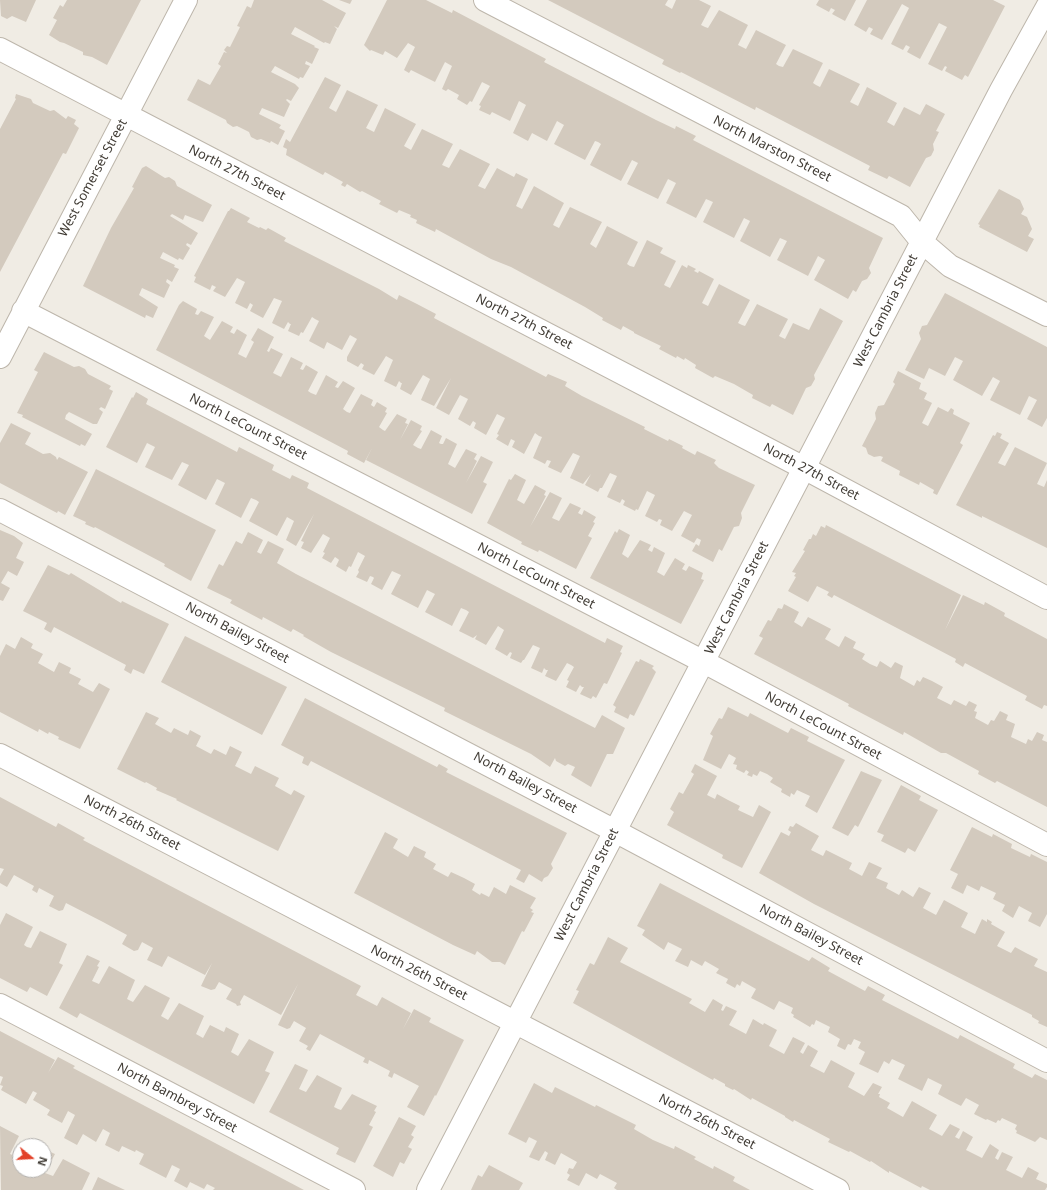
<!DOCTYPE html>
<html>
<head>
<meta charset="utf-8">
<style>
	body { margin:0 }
	#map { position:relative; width:1047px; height:1190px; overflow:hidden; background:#f0ece4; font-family:"Noto Sans",sans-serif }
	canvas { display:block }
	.north { position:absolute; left:12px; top:1138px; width:40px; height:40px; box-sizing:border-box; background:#fff; border:1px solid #b3b1ae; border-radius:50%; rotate:108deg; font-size:11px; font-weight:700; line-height:16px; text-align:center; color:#413c35 }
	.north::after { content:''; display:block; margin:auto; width:14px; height:18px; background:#e24129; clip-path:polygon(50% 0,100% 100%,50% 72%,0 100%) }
</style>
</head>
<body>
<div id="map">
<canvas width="1047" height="1190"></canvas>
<div class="north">N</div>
</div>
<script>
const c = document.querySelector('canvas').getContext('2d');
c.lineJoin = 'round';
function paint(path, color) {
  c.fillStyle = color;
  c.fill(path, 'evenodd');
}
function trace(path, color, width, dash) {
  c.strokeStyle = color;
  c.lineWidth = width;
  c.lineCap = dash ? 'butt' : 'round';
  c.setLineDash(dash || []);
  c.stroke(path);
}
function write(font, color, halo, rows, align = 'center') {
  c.font = font + ' "Noto Sans",sans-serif';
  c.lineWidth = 4;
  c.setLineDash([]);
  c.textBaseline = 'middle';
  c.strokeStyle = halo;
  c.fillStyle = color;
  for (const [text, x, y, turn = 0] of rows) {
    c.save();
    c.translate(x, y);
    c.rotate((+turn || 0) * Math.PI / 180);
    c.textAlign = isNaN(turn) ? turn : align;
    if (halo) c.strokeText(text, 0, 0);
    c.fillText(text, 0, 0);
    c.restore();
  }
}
paint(new Path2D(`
	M0 0H36L26 22 12 16 7 19 1 16Z
	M67 0H141L107 65 92 57 83 55V52L64 43 60 42 49 35 57 20 53 18 60 5 63 7Z
	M254 0H322L346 13 338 28 334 26 337 29 330 44 325 42 324 43 295 27 291 34 315 46 314 47 319 49 312 64 306 61 305 64 310 66 303 78 300 77 299 79 275 66 271 72 295 84 299 88 291 101 287 99 286 100 290 104 284 117 262 108 259 114 281 125 279 128 285 131 278 145 271 141 270 143 261 139 257 140 251 137 249 132 237 126 233 127 227 123 226 120 187 100 198 79 210 85 221 66 218 64 224 52 227 53 224 50 227 46 230 47 240 27 237 26 247 6 251 8Z
	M339 0H352L350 4Z
	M387 0H426L452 13 453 10 546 59 544 62 656 120 675 129 676 126 696 136 693 140 883 238 869 268 871 273 867 279 862 281 856 292 853 290 848 299 814 280 825 260 818 256 808 276 777 260 787 241 780 238 770 257 740 241 750 221 744 218 734 238 703 222 713 202 706 199 696 218 666 203 676 183 668 179 658 199 627 184 638 163 632 160 621 181 590 165 601 144 598 142 595 141 585 160 554 144 564 125 557 121 547 141 532 133 528 141 513 133 526 105 519 101 510 121 492 112 490 115 479 110 481 106 479 105 490 86 482 82 472 102 470 101 467 105 457 99 459 95 448 89 446 91 442 89 452 66 445 62 435 82 411 70 409 73 404 70 415 47 408 43 397 58 385 51 383 55 371 50 370 51 364 45Z
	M548 0H668L665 5 672 9 676 0H699L711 6 701 25 705 27 708 28 719 10 748 25 738 45 746 49 756 30 786 45 776 64 779 66 783 67 793 49 823 63 813 83 816 85 820 87 829 69 860 84 850 102 858 106 867 87 897 103 887 122 894 126 904 107 920 115 926 104 945 114 936 131 939 132 933 144 934 150 931 156 926 158 910 187 889 176 887 179 868 170 870 166 756 107 755 110 681 72 680 73 662 64 664 60Z
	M819 0H856L845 21 832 14 835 10 831 8 829 12 816 5Z
	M867 0H993L1005 6 968 77 965 75 962 80 945 71 947 67 945 66 942 71 928 64 947 27 939 23 920 59 907 52 910 47 906 45 903 50 891 44 909 8 902 4 882 40 870 34 873 29 869 27 866 32 854 25Z
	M325 77 341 85 329 108 336 112 347 90 378 105 366 128 374 132 385 108 416 124 404 146 411 150 422 129 453 144 442 165 449 168 460 149 490 164 478 186 485 189 497 168 514 177 516 173 528 179 516 206 522 209 534 186 564 203 553 225 559 228 570 207 602 222 590 244 596 248 607 226 638 242 627 264 630 266 634 267 647 240 663 248 660 253 676 261 664 285 670 288 682 265 687 268 688 265 696 269 694 271 698 273 699 271 714 279 702 303 708 306 719 284 750 300 738 323 742 325 745 326 757 304 788 319 779 336 785 339 793 323 809 330 820 308 843 321 814 375 815 379 811 386 806 388 793 415 772 404 770 407 752 398 753 395 734 384 715 376 713 378 695 368 696 365 685 358 684 360 677 356 676 358 659 349 661 346 634 333V332L623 326 621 330 602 320 603 318 585 307 511 267 491 259 436 229 435 232 416 223 417 220 410 217 411 215 399 210 397 213 379 204 381 201 362 191 360 192 347 184 345 187 341 185 343 182 325 172 323 175 286 155 287 149 283 147 286 139 290 142Z
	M16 94 31 99 33 103 50 111 54 110 66 119 68 116 76 120 74 124 79 128 66 154 63 153 0 272V129L16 99 15 98Z
	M146 166 165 178 169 177 175 181 177 186 212 205 203 222 185 215 183 220 172 214 170 216 198 233 191 245 187 243 186 245 190 248 183 260 179 258 178 260 163 252 160 258 175 265 174 267 179 269 172 282 167 279 166 282 170 285 164 298 142 288 139 295 158 307 153 318 146 315 145 318 83 286 111 228 134 188 132 187 142 168Z
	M999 189 1020 200 1024 209 1021 214 1027 217 1032 229 1028 236 1034 239 1027 252 979 227 980 225 978 224Z
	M231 208 250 218 247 222 259 228 260 227 266 230 268 228 286 238 284 241 379 289 397 300 399 295 417 304 436 314 434 318 546 377 548 374 567 382 565 386 582 396 645 427 644 429 668 441 669 439 683 446 682 448 695 455 697 451 716 460 714 463 719 468 755 485 741 513 742 518 739 526 734 527 722 551 719 549 713 562 692 551 696 544 699 546 701 540 697 538 694 543 681 536 692 515 684 511 672 531 660 525 662 520 659 519 657 522 645 516 655 495 647 491 638 510 636 509 635 511 623 505 625 501 622 499 620 503 607 497 617 476 610 473 602 488H600L598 492 585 485 591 474 583 484 570 478 580 456 573 453 561 473 548 467 551 461 547 460 545 464 533 458 542 437 539 436 535 433 524 454 512 447 515 441 511 439 508 446 496 439 499 435 497 434 505 418 497 414 486 435 474 428 476 423 473 421 470 426 458 419 468 399 460 395 449 415 436 408 451 378 434 406 421 400 430 379 423 375 411 395 400 389 402 383H401L399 381 396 387 384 381 393 360 386 356 374 375 362 369 364 365 361 363 358 367 347 361V357L357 339 350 335 342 350 327 342 324 349 309 341 319 321 315 319 312 317 303 333 301 332 299 336 288 331 291 324H290L288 322 284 329 272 323 282 301 274 298 263 318 250 311 253 305 250 303 247 309 235 303 245 282 237 278 225 297 213 291 216 287 212 285 210 290 194 282 196 277 194 276 228 211H229Z
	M945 293 1047 347V418L1042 427 1027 419 1037 400 1029 396 1020 415 990 400 1000 381 993 377 982 396 953 380 963 361 955 357 945 376 929 368 924 379 905 370 921 339 919 333 922 326 927 325Z
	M183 301 197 309 195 314 198 315 201 311 214 317 204 336 210 340 222 321 233 327 230 332 234 334 237 329 247 335 238 354 246 358 254 342 251 340 258 328 274 337 267 351 269 352 271 348 283 354 273 373 281 377 291 357 303 363 300 369 303 370 306 365 318 372 308 391 311 393 316 395 326 375 338 382 335 387 338 388 343 381 355 388 343 409 347 412 350 413 361 394 373 400 371 405 374 407 377 402 387 408 385 412 387 413 379 427 383 430 385 431 397 414 407 419 405 423 408 424 400 440 411 420 422 426 420 430 422 431 413 445 418 448 421 449 431 430 442 436 439 443 441 444H443L446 438 457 444 448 464 455 468 466 449 477 454 474 459 477 461 466 483 481 456 493 462 483 482 487 484 472 514 366 460 372 448 364 463 347 454 348 451 156 350 179 305Z
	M44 352 74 367 79 366 85 369 88 374 111 386 109 389 113 391 105 409 101 407 99 409 103 412 97 424H93L69 412 66 415 65 419 92 434 85 446 81 444 80 446 22 417 23 415 17 413 38 372 34 370Z
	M898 371 921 383 919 389 927 393 924 399 932 403 922 423 928 426 938 407 948 412 951 408 954 410 953 414 970 423 960 443 963 445 937 495 933 493 934 490 920 482 919 485 899 475 900 471 881 461 883 457 880 456 874 457 868 454 866 448 862 446 876 419 875 413 878 406 884 405 895 384 893 382Z
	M136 392 148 399 146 404 220 443 237 452 239 447 274 465 272 470 290 479 292 475 309 483 307 488 605 643 607 638 623 646 620 652 622 653 607 684 604 683 596 698 593 696 591 699 580 694 584 687H582L580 685 576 692 566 687 569 681 567 680 574 667 571 665 567 663 556 681 545 676 548 670H546L544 668 542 673 531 668 540 648 533 645 524 660H523L521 663 510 658 512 653 510 652 507 656 495 649 504 630 498 626 486 645 475 639 477 635 473 638 459 631 469 612 466 610 461 608 452 626 425 612 435 594 427 590 418 608 391 594 401 575 392 571 382 590 371 584 374 578 373 577 370 576 367 582 356 577 359 572 358 570 365 556 358 552 351 567 349 566 346 572 336 566 339 560 338 559 335 557 331 563 322 558 325 553 323 552 330 538 323 534 311 553 301 548 304 542 301 541 314 514 296 546 286 540 294 521 287 517 277 536 249 521 259 502 256 500 251 498 241 518 215 504 225 483 217 479 206 500 178 485 189 465 182 462 172 480 145 467 155 447 147 443 137 463 106 447 132 397 133 398Z
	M11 423 31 433 25 444 43 454 50 453 56 457 57 460 59 457 88 472 65 515 58 511 57 513 0 483V443Z
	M997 432 1002 434 1000 438 1009 443 998 463 1005 466 1015 447 1047 463 1037 484 1044 487 1047 480V548L982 516V518L956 505 993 435 995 436Z
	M96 469 216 530 191 581 164 566 165 564 95 527 94 528 85 524 86 522 73 516Z
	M515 474 526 480 517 500 524 504 535 485 546 491 544 495 546 496 530 527 550 492 562 498 552 518 559 521 570 503 581 508 578 513 582 515 584 510 596 517 593 522 595 523 588 536 592 538 576 569 539 550 538 552 521 544 522 542 487 523 509 479 511 480Z
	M826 525 961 595 945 630 963 595 984 605 985 602 1005 613 1004 616 1047 639V706L1044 705 1042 709 1025 700 1027 696 965 663 963 667 955 662 956 659 834 595 832 598 827 595 829 592 817 586 808 602 788 591 796 577 794 576 796 573 792 572 805 551 803 550 809 539H811L813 534 816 536 821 526 825 528Z
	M619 529 630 535 622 554 628 558 640 540 651 545 648 550 652 552 654 547 665 553 657 572 664 576 675 558 685 564 682 569 686 571 689 566 703 573 701 579 704 580 681 624 590 578 615 531 617 533Z
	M0 530 14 536 23 543 16 558 24 562 17 576 8 571 1 583 10 588 3 601 0 600Z
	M248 532 263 540 257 552 261 554 268 541 284 549 277 563 296 574 595 728 602 715 625 728 613 754H607L591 787 571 775 575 767 568 764 565 766 556 761 555 758 550 767 531 754 444 711 445 708 331 652 303 636 304 635 293 629 291 632 263 617 262 620 230 603 232 600 207 588 219 564 223 566 236 541 242 544Z
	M48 565 69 575 71 573 121 603 122 601 130 605 169 624 144 674 133 669 131 674 124 670 126 665 54 627 51 633 44 629 47 623 23 611Z
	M784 604 799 612 794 622 802 627 808 617 831 629 825 639 839 647 845 636 856 642 853 648 865 654 862 659 870 664 877 667 880 661 891 668 895 662 903 666 900 678 914 686 917 680 920 682 923 677 932 681 943 687 937 698 951 705 954 700 966 706 969 701 977 705 974 711 977 712 975 718 988 725 991 720 994 721 1000 711 1008 715 1006 720 1015 724 1011 737 1026 744 1028 739 1032 741 1037 732 1044 735 1042 740 1047 742V807L997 781 995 783 978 774 979 771 946 753H941L904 732 903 735 848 706 849 704 754 654 763 638 759 636 768 620 771 621 778 608 782 609Z
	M185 636 287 687 262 735 161 682Z
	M21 637 33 644 31 648 43 654 38 663 54 672 59 662 71 668 69 673 81 679 78 684 93 692 99 683 110 689 80 749 58 739 59 737 49 732 48 734 39 729 38 732 0 712V656L6 644 15 649Z
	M640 659 654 666 652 668 656 672 634 716 630 714 628 719 614 712 616 707 613 705 636 661 639 662Z
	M305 698 437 767 439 764 448 769 446 772 567 833 551 864 553 868 548 876 544 878 542 882 529 874 524 883 516 879 521 870 311 761 308 766 302 763 304 757 281 745Z
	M728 707 748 717 750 713 788 733 791 728 809 737 807 741 845 760 817 813 805 806 810 796 797 790 794 795 791 793 790 797 781 792 782 789 770 782 773 778 767 774 760 771 757 776 753 774 752 777 747 775 749 772 746 770 744 773 736 769 737 765 733 764 736 758 729 754 721 769 703 760 713 736 710 734 719 718 722 719Z
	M146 712 159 718 155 724 171 733 174 728 188 735 190 730 201 736 196 746 211 754 214 749 226 755 230 746 242 752 235 766 251 774 255 766 279 778 275 786 291 795 294 790 305 796 278 851 176 800 177 799 156 790 157 788 146 782 145 783 117 769Z
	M695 764 717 776 707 795 715 799 717 794 728 800 740 806 738 810 753 817 759 805 771 812 742 868 722 858 723 855 667 825 674 812 670 809 679 792 683 794 694 774 691 772Z
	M861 771 882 780 858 827 855 825 848 836 832 828Z
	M901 785 921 796 919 800 938 810 915 852 908 848 905 853 881 841 884 835 877 832Z
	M0 797 56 827 58 823 85 838 83 840 361 986 356 995 377 1006 382 997 411 1013 403 1029 414 1009 431 1018 429 1022 464 1040 436 1096 435 1095 424 1116 407 1107 419 1086 394 1073 392 1078 388 1076 390 1071 369 1060 368 1064 363 1062 365 1058 320 1034 310 1051 306 1049 308 1046 299 1041 306 1028 294 1021 290 1028 287 1029 278 1025 298 984 281 1015 244 995 240 1002 241 1005 237 1006 236 1004 226 999 232 989 219 982 215 989 211 990 201 986 212 963 205 975 168 956 162 967 147 960 153 948 142 942 138 950 134 951 122 944 127 935 103 922 66 903 63 910 59 911 49 906 54 896 39 888 37 893 32 890 34 886 14 875 7 887 0 883V876L4 869 0 868Z
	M796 823 819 836 811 850 823 856 826 850 852 863 849 869 862 876 869 862 882 868 876 878 888 883 886 888 899 895 902 890 913 897 919 887 931 893 923 908 936 915 944 900 968 913 961 927 975 934 982 919 987 922V919L992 922 991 924 1005 932 997 946 1011 953 1015 947 1026 953 1038 959 1034 966 1047 972V1027L1038 1023 1039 1021 1032 1017V1015L814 904 759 873 781 832 789 836 791 832 788 830 790 826 793 827Z
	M972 827 992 837 993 834 1012 844 1011 848 1030 857 1031 854 1047 862V914L1040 927 1028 921 1032 913 1019 906 1013 918 1002 911 1005 905 993 899 996 893 981 886 979 891 967 885 963 894 951 888 958 874 950 870Z
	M385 832 398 839 393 848 408 857 414 846 426 852 424 857 436 864 433 869 448 877 451 872 464 878 475 884 472 890 480 895 481 893 489 897 494 887 506 894 510 885 536 898 530 908 533 910 531 912 534 913 524 932 522 931 505 965 500 962H492L477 951 475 955 453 945 354 893Z
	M660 883 809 961 812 957 830 968 828 971 865 991 868 986 885 995 882 1000 958 1039 960 1035 1015 1064 1013 1068 1032 1078 1035 1074 1047 1080V1140L1040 1137 1035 1142 1016 1133 1017 1131 1015 1129 1017 1125 1002 1118 1000 1121 998 1120 996 1123 987 1119 986 1120 974 1114 979 1105 966 1098 961 1106 949 1100 938 1094 942 1085 928 1078 922 1091 898 1079 905 1065 892 1059 889 1064 884 1061 878 1073 859 1064 865 1052 858 1048 861 1042 854 1039 851 1045 848 1044 845 1050 837 1046 840 1039 828 1032 830 1027 816 1020 814 1025 812 1024 810 1027 793 1017 794 1015 791 1013 793 1008 779 1001 774 1010 763 1004 751 998 756 989 742 981 740 986 737 984 735 988 726 983 728 979 716 973 719 969 705 961 702 966 691 960 688 967 675 961 682 949 668 942 664 950 642 935 645 930 637 926Z
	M6 913 33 927 24 945 27 947 31 948 40 931 67 944 59 963 63 965 47 996 30 987 27 992 0 978V925Z
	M608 937 628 948 620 962 692 999 689 1003 705 1012 713 999 723 1005 721 1010 723 1011 726 1006 737 1011 729 1025 746 1034 753 1019 763 1025 764 1023 777 1030 769 1046 784 1054 793 1037 805 1043 800 1052 803 1054 808 1045 818 1051 810 1066 824 1073 831 1060 855 1073 848 1087 864 1096 873 1083 882 1087 878 1094H880L879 1097 890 1103 887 1108 903 1117 912 1101 937 1115 929 1129 942 1136 950 1124 960 1129 955 1137 959 1139 963 1131 973 1137 966 1150 982 1158 990 1144 999 1150 995 1158 998 1160 1002 1152 1013 1157 1006 1170 1022 1178 1028 1167 1039 1173 1036 1179 1047 1184V1187L1045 1190H930L922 1186 921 1188 889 1171V1173L871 1161 870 1162 850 1151 849 1152 828 1142 830 1139 794 1120 793 1122 785 1117V1116L752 1098 751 1100 734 1089 733 1090 725 1086V1084L714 1078 713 1080 711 1079 573 1003 579 991 576 990 590 963 594 965Z
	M87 955 100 961 97 966 99 967 92 981 99 984 109 966 135 980 127 999 133 1002 145 985 170 998 161 1016 168 1020 179 1003 204 1016 196 1034 203 1038 210 1025 224 1032 226 1027 239 1034 231 1052 238 1056 249 1039 274 1052 265 1071 270 1073 254 1104 80 1013 77 1018 59 1008Z
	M0 1031 55 1060 48 1073 58 1057 75 1066 73 1068 304 1190H213L215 1188 207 1184 204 1189 190 1182 187 1188 174 1181 180 1169 172 1165 166 1178 139 1164 144 1154 136 1150 135 1152 122 1146 119 1152 105 1145 110 1133 103 1129 96 1142 83 1134 77 1145 64 1138 75 1115 68 1111 62 1123 47 1115 50 1110 33 1100 37 1093 33 1091 26 1104 1 1090 3 1086 0 1085 3 1077 0 1076Z
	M295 1064 308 1070 299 1089 306 1092 317 1075 342 1088 334 1107 338 1109 341 1110 352 1094 377 1106 374 1111 376 1112 369 1125 373 1127 355 1163 336 1154 339 1148 269 1112Z
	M534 1083 552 1093 555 1087 595 1107 596 1105 636 1125 634 1129 653 1140 674 1149 675 1146 696 1157 694 1159 713 1169 714 1166 735 1177 733 1181 750 1190H617L614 1188 617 1183 600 1174 597 1179 586 1173 579 1186 567 1180 570 1175 567 1173 569 1168 573 1169 577 1162 561 1153 555 1165 545 1160 548 1153 545 1151 539 1161 529 1157 537 1141 529 1137 526 1143 508 1134Z
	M399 1117 416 1126 411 1135 414 1137 408 1147 412 1149 404 1164 400 1162 393 1177 373 1166Z
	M0 1126 19 1136 10 1154 18 1157 20 1153V1170H44V1149L55 1154 45 1173 53 1176 63 1159 90 1173 82 1190H1Z
	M27 1140 39 1146H24Z
	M489 1165 523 1183 519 1190H471L478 1175 482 1177Z
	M98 1177 112 1184 125 1190H92Z`), '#d3cabe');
const minor = new Path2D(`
	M485 0 901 216 922 242 950 266 1047 315
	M0 49 804 468 1047 598
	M23 311 704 662 1047 845
	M0 357 186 0
	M0 510 615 831 1047 1061
	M0 755 838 1190
	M0 1005 354 1190
	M428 1190 1001 90 1047 7`);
trace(minor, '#bdb6ab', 24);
trace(minor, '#fff', 22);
write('13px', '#413c35', '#fff', [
	["North Marston Street",772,149,27],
	["North 27th Street",237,173,27],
	["West Somerset Street",93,178,-62],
	["West Cambria Street",886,311,-63],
	["North 27th Street",524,322,27],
	["North LeCount Street",248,427,27],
	["North 27th Street",811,472,28],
	["North LeCount Street",536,576,27],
	["West Cambria Street",737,598,-63],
	["North Bailey Street",237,633,28],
	["North LeCount Street",823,726,28],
	["North Bailey Street",525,783,28],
	["North 26th Street",132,823,27],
	["West Cambria Street",587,885,-63],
	["North Bailey Street",811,935,28],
	["North 26th Street",419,973,27],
	["North Bambrey Street",177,1098,28],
	["North 26th Street",707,1122,27]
]);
</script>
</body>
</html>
